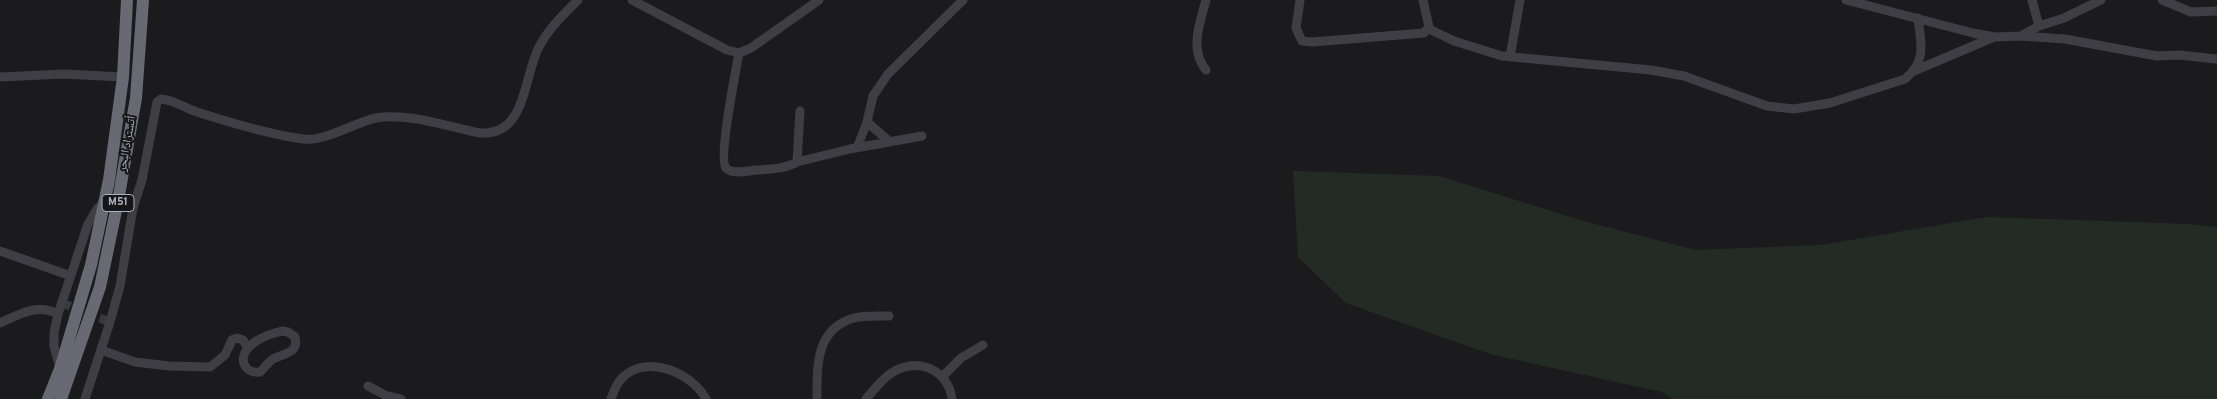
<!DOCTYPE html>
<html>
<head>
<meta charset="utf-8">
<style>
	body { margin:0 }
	canvas { display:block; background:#1b1b1d }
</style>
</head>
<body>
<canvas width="2217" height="399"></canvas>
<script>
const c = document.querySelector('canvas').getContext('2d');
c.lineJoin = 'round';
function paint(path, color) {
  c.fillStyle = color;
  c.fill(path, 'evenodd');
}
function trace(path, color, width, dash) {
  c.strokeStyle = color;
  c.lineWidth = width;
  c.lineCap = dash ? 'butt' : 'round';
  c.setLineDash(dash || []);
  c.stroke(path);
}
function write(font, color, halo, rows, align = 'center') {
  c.font = font + ' Overpass,"Noto Naskh Arabic",sans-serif';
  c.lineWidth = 4;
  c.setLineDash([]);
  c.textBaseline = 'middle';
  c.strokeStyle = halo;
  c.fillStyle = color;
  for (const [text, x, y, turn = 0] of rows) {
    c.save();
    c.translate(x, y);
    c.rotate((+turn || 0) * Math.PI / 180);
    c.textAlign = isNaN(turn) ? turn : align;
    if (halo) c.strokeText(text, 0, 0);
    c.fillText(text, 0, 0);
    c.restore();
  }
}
paint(new Path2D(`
	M1293 171 1439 176 1580 220 1695 250 1821 245 1987 217 2187 224 2217 227V399H1673L1662 392 1490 354 1346 303 1298 257Z`), '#222c25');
trace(new Path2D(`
	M62 303 110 322`), '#38393d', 9, [9, 4.5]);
trace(new Path2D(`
	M632 0 727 50 739 53 751 48 819 0
	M1206 0C1200 22 1189 50 1206 70
	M1300 0 1296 28 1302 41 1312 42 1424 33 1429 27 1423 0
	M1846 0 1973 33 1995 37 2021 36 2039 26 2064 18 2101 0
	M2032 0 2039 26
	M2162 0 2191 12 2217 11
	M1429 29 1454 41 1502 56 1651 70 1684 76 1767 106 1794 109 1830 103 1905 79C1927 61 1921 43 1918 18
	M2021 36 2065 39 2157 56 2179 55 2216 59
	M739 53C736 70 718 159 726 168 732 175 747 171 756 170 770 169 785 169 797 162L800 111
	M1510 57 1520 0
	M1914 71 1994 37
	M0 77 64 74 123 77
	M867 122 890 142
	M857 148 867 122 873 96 888 74 963 0
	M797 162 850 149 922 136
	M0 251 71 276
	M0 323C20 314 38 303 58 314
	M282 331 288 332 295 337C299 353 285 353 275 358 269 360 265 368 260 372 243 374 238 357 250 346 258 338 270 334 282 331Z
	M101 350 135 362 169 366 210 367 225 355 232 340 237 338 243 340 248 348
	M60 368 54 346V333L58 314 88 224 97 209 104 203
	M942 377 961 358 983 345
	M368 386 385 395 401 399
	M85 399 110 322 120 286 133 208 142 180 157 102 161 99C174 100 185 108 197 112 231 123 267 134 303 139 325 142 353 123 376 118 407 112 449 127 480 133 527 136 523 77 539 47 548 29 564 14 578 0
	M611 399C614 391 616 384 622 378 647 353 692 373 706 399
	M817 399C817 367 815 329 854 318 865 315 878 316 889 316
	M866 399C873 391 881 380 890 374 915 356 948 368 952 399`), '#3e3e44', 9);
trace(new Path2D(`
	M48 399 60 369 91 265 109 180 123 77 127 0
	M61 399 100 287 118 201 136 98 143 0`), '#686973', 12);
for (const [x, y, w] of [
	[118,203,32]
]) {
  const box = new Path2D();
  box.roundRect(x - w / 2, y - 8.5, w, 17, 4);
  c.fillStyle = '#161618';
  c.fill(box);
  trace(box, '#adb0bd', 1);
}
write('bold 11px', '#adb0bd', null, [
	["M51",118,203]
]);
write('12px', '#adb0bd', '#161618', [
	["أتستراد البحر",128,144,-80]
]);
</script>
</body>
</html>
